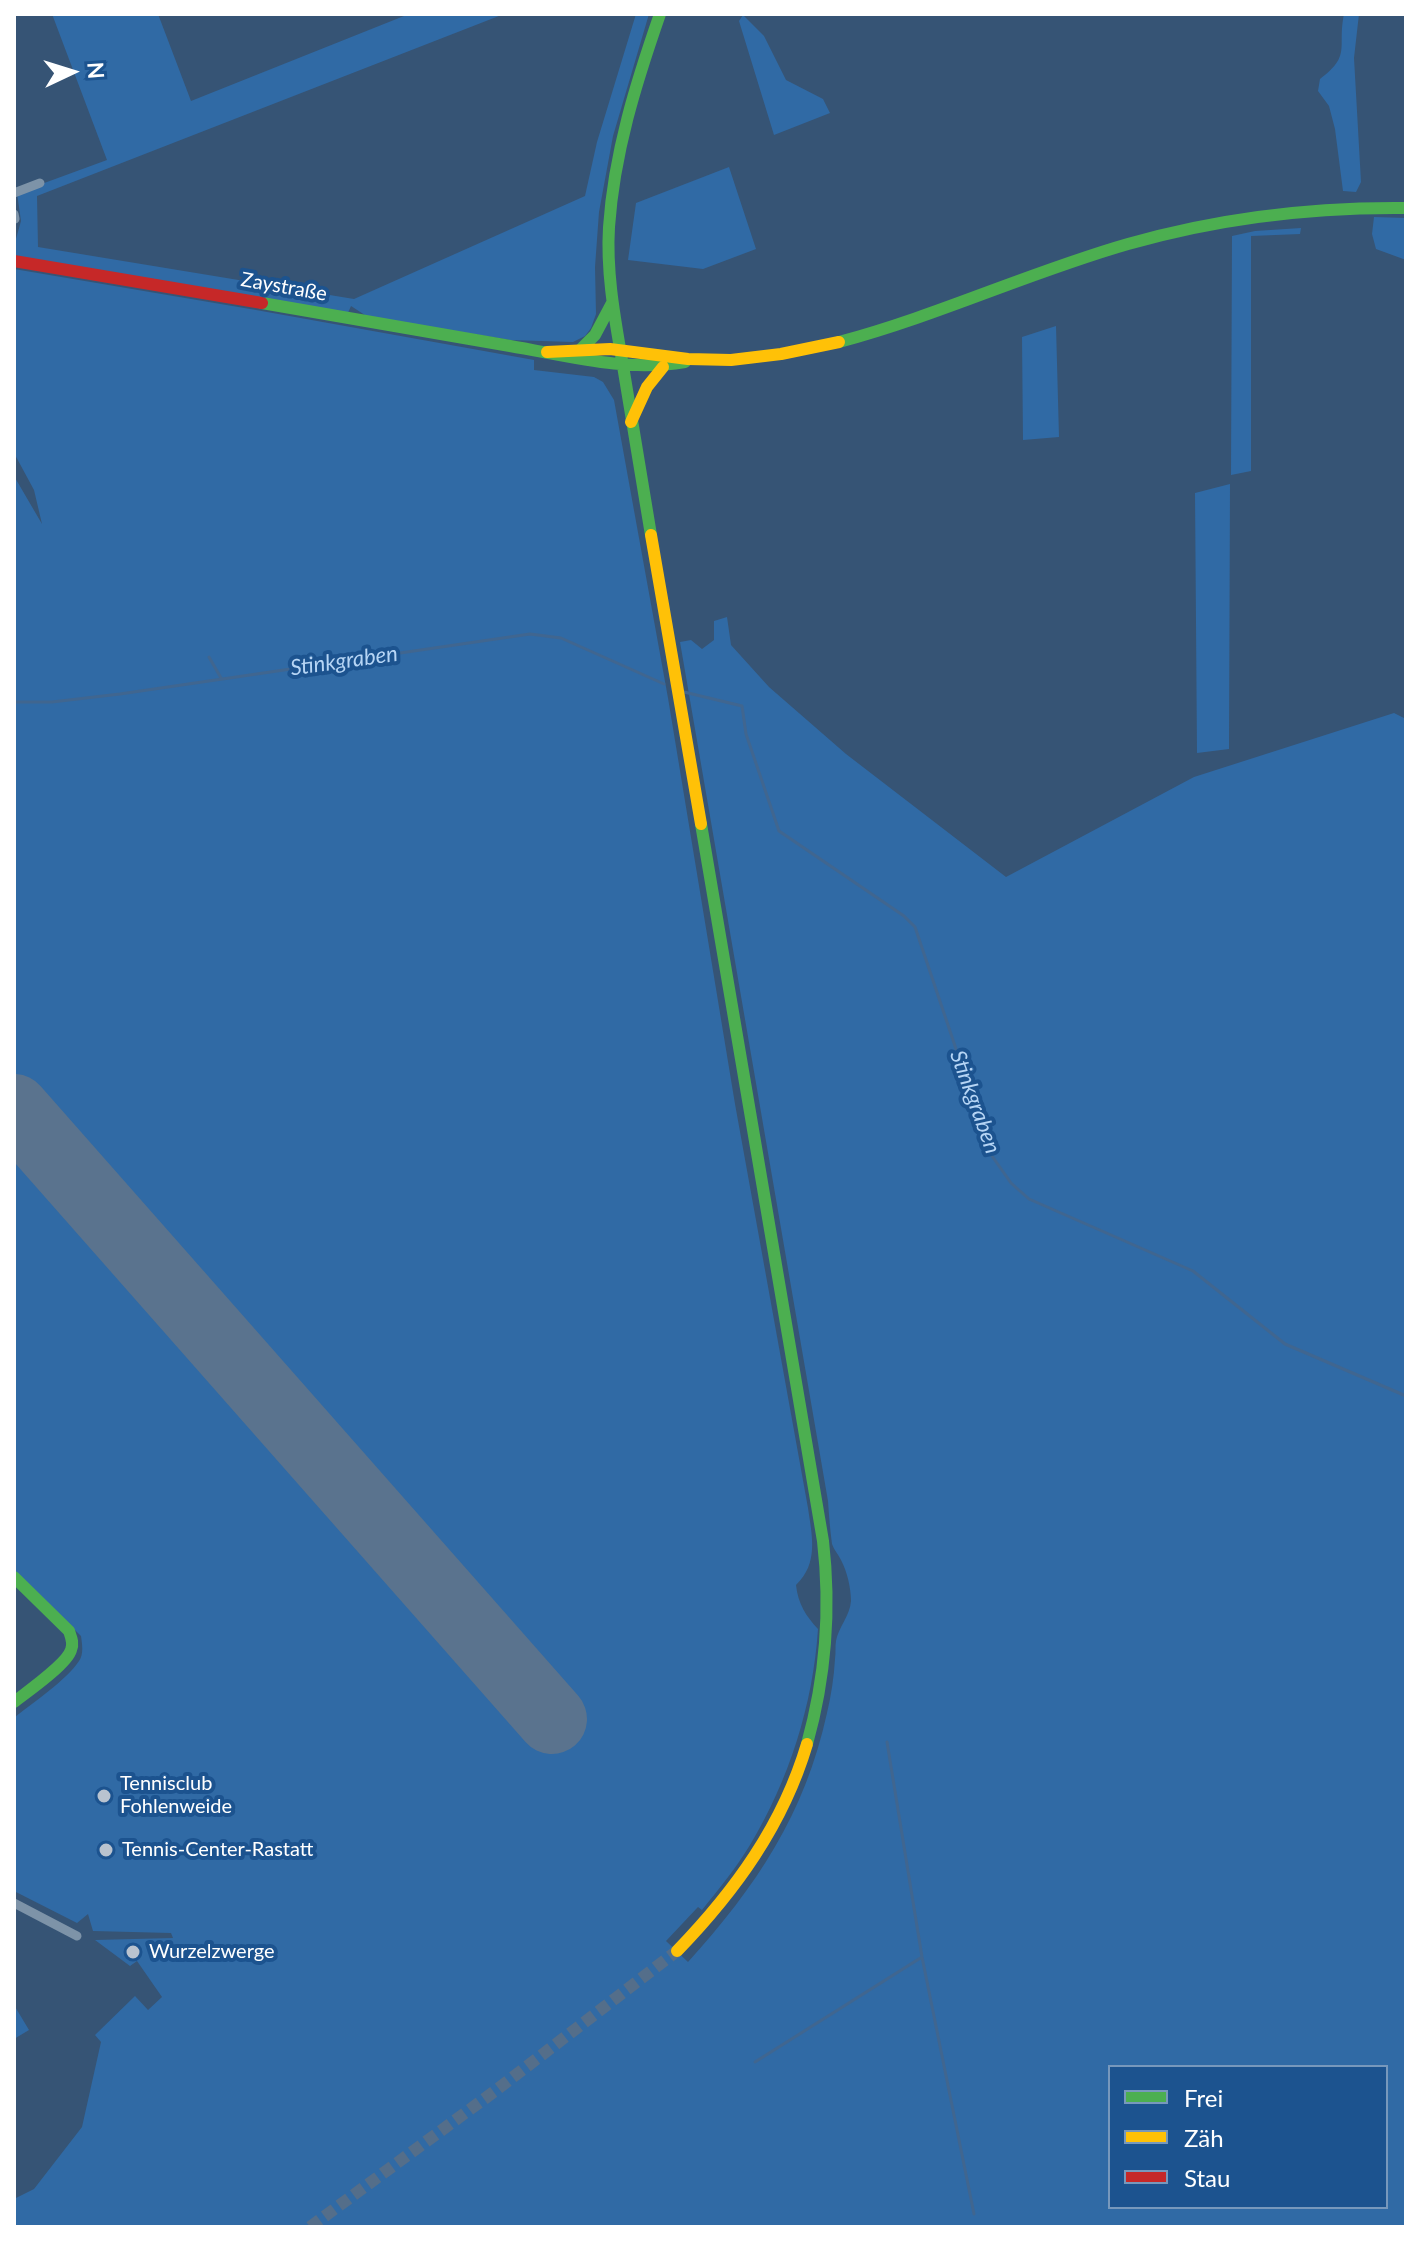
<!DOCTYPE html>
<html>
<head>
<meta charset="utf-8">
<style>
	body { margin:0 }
	#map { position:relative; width:1420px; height:2241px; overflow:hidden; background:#365475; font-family:Lato,sans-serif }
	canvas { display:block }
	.frame { position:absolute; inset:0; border:16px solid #fff; pointer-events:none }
	.legend { position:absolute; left:1108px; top:2065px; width:280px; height:144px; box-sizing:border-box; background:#1c538f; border:2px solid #7798bc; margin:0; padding:10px 14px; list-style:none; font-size:24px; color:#fff }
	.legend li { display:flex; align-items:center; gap:16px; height:40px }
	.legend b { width:40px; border:2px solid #7798bc }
	.north { position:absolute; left:32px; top:32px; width:80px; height:80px; -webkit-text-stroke:6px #1c538f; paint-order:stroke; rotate:86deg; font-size:22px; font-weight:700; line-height:32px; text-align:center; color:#fff }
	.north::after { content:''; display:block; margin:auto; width:28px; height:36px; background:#fff; clip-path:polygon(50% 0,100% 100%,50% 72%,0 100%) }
</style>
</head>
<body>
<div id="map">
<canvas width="1420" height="2241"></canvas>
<div class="frame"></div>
<ul class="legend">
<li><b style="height:10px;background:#4caf50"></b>Frei</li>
<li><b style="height:10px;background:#ffc107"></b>Zäh</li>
<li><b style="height:10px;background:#c62828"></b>Stau</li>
</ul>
<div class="north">N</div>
</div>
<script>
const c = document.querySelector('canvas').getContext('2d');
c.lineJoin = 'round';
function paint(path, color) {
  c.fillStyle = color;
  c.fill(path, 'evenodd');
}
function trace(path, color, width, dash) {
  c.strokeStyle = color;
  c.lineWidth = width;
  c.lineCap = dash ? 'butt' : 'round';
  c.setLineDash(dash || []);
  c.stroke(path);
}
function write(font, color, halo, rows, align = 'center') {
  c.font = font + ' Lato,sans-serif';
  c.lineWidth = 8;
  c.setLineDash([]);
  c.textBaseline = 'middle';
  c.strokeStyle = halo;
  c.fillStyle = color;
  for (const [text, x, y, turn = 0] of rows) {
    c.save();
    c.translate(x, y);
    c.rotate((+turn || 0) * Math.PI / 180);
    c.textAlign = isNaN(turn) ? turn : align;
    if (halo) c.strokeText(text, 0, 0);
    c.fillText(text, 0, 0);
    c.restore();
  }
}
paint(new Path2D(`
	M52 14H158L191 101 409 14H504L37 196 38 247 354 299 585 196 597 142 636 14H649L613 136 599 212 595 267 596 314 591 328 585 336 573 342 510 340 368 317 351 306 347 315 14 256V246L21 221 17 193 107 160Z
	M1344 14H1359L1354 58 1361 182 1356 192 1343 191 1335 129 1329 106 1318 91 1320 79C1352 55 1337 48 1344 14Z
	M743 15 764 36 786 80 823 99 830 113 774 135 739 21Z
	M729 167 756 249 703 269 628 260 636 203Z
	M1374 217 1406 218V260L1376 249 1372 234Z
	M1301 228 1300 234 1251 236V471L1231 475 1232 236 1255 231Z
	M14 269 256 310 534 360V370L594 377 603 382 614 400 668 698 735 1104 808 1508C812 1536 819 1563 796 1585 798 1604 806 1616 818 1629 813 1705 789 1780 750 1845 736 1868 719 1889 702 1910L698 1907 666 1941 688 1962C756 1887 805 1814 827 1713 831 1696 834 1677 835 1659 836 1653 835 1646 836 1641 838 1628 850 1616 851 1601 851 1588 847 1571 841 1560 838 1554 834 1550 832 1544 830 1530 829 1515 828 1501L680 642 691 640 702 649 714 640V621L727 617 731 645 769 687 846 754 1006 877 1194 777 1394 713 1406 719V2227H14V2199L34 2189 82 2127 101 2042 95 2035 135 1996 148 2010 162 1997 137 1961 130 1966 95 1940 173 1938 171 1933 93 1931 88 1914 77 1923 14 1891V1718C32 1703 67 1680 79 1661 84 1654 82 1644 81 1636L14 1570V476L42 524 34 490 14 453ZM1110 2067H1386V2207H1110Z
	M1056 326 1059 437 1023 440 1022 337Z
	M1230 484 1229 749 1197 753 1195 493Z
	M14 2005 29 2030 14 2039Z`), '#306aa5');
trace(new Path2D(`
	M209 657 221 678
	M684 692 742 706 746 734 779 831 904 916 915 927 992 1156 1011 1183 1029 1199 1193 1271 1285 1344 1406 1396
	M14 702H52L120 694 530 634 561 638 664 684
	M887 1742 922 1957 974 2214
	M755 2062 922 1957`), '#406690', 3);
trace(new Path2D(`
	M14 1109 552 1719`), '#5a738e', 70);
trace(new Path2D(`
	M310 2227 495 2091 677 1951`), '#546e8a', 12, [12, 6]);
trace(new Path2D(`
	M14 193 40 183
	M14 214 15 219
	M14 1903 77 1936`), '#7d93a8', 9);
trace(new Path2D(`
	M262 303C345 317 427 332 510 346 569 356 624 372 685 362
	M839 342C937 316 1030 272 1128 244 1219 218 1312 207 1406 208
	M581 349 595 335 612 303
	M651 535C642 481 633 426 624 372 616 324 606 276 609 227 614 153 636 83 660 14
	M701 824 823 1541C831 1610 826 1676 807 1744
	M14 1577 69 1631C71 1637 74 1643 71 1650 67 1664 27 1692 14 1702`), '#4caf50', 12);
trace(new Path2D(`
	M547 352 610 349 688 359 731 360 781 354 839 342
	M631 422 647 387 663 367
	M651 535 701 824
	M677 1951C735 1891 783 1825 807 1744`), '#ffc107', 12);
trace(new Path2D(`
	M14 261 262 303`), '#c62828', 12);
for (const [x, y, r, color] of [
	[104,1796,8,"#b9c3cf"],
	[106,1850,8,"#b9c3cf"],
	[133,1952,8,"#b9c3cf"]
]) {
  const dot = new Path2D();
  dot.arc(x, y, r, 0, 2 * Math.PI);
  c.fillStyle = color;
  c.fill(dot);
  trace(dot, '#1c538f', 3);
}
write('20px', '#fff', '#1c538f', [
	["Zaystraße",284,287,10]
]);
write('20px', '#fff', '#1c538f', [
	["Tennisclub",120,1784],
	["Fohlenweide",120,1807],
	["Tennis-Center-Rastatt",122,1850],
	["Wurzelzwerge",149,1952]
], 'left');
write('italic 22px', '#b6d5f5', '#1c538f', [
	["Stinkgraben",344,661,-8],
	["Stinkgraben",975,1102,70]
]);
</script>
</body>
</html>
